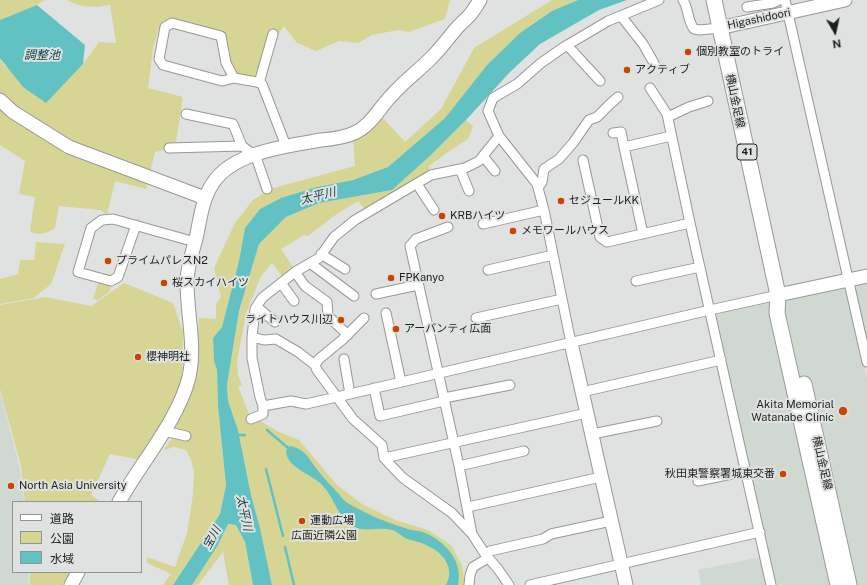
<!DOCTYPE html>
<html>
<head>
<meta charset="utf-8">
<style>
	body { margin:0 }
	#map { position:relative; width:867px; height:585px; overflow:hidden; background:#dfe2e0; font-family:"Public Sans","Noto Sans JP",sans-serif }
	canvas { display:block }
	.legend { position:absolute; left:12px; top:501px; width:130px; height:72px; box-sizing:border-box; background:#dfe2e0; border:1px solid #919492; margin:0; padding:5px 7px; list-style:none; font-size:12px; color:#1d1e1d }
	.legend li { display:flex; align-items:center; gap:8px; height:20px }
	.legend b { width:20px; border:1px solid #919492 }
	.north { position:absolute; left:815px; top:12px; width:40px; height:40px; -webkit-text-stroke:3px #dfe2e0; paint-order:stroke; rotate:171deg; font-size:11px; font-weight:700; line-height:16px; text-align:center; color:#1d1e1d }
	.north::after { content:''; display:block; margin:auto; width:14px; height:18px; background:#1d1e1d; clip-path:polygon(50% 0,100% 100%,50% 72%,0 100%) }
</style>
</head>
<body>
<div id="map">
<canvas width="867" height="585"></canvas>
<ul class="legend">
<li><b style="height:5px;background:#fff"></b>道路</li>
<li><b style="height:11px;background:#d7d594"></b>公園</li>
<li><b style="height:11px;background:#62c2c3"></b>水域</li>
</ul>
<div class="north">N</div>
</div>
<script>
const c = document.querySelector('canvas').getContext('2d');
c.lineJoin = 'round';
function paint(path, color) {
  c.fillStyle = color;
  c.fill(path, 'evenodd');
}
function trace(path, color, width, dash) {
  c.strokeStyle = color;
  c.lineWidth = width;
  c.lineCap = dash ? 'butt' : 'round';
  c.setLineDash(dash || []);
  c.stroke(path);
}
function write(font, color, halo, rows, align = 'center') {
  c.font = font + ' "Public Sans","Noto Sans JP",sans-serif';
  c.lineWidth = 4;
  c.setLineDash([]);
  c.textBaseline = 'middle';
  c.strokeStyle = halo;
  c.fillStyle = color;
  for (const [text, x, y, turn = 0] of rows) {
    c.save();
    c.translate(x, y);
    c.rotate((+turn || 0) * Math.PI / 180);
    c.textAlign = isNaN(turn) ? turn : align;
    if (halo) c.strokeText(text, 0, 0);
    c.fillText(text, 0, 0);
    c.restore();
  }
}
paint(new Path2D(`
	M846 284 867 380V585H701L698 570 761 557 707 316Z
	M867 284V354L852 287Z
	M0 391 20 469 24 502H13V572H28L29 585H0Z`), '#d0d9d1');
paint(new Path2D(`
	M0 0H45L37 5 0 20Z
	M67 0H450L445 19 409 32 398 30 372 35 358 43 339 41 316 51 297 43 284 26 271 45 262 78 249 76 241 77 230 68 221 32 176 20 159 28 153 48 148 88 183 97 175 148 155 152 146 189 115 181 107 215 100 210 59 206 55 228C48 233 38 237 30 231L35 197 19 194 25 161 0 145V58L5 66 83 64 99 42 116 43 110 5C94 8 81 8 67 0Z
	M552 0H578L552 11 517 36 487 65 445 118 388 167 353 180 317 187 281 198 260 209 245 228 239 261 222 327 213 338 214 361 217 370 218 404 226 485 220 514 173 585H163L171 574 147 563V557L175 567 187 533 193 494 194 471 191 460 186 450 174 447 164 450 170 441 190 395 197 353 199 318 216 319V304L221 297 214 268 235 223 253 200 270 189 355 166 353 138 382 117 405 142 441 109 474 48Z
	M466 120 473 126 468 139 448 152 429 166V171L428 174 366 211 358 201 334 216 308 236 304 235 281 249 295 270 284 278 272 263 261 276 246 313 237 362 238 375 242 385 238 386 249 414 277 431 299 440 336 484 362 504 395 520 428 530 451 545 462 565 465 585H272L260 528 251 495 238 430 228 401 227 385 239 311 259 244 286 217 319 203 392 190 431 155Z
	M36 242 65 244 51 284 34 298 0 304V279L18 274 20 260H34Z
	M98 283 111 286 110 291 98 300 93 299Z
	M124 283 173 303 183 332 182 386 141 460 110 454 91 495 101 502H25L21 466 0 389V305L45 297 91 306Z
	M228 524 236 525 245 542 253 585H229L223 552 198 585H192L218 545Z
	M30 572H70L63 585H30Z`), '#d7d594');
paint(new Path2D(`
	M578 0H627L599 10 540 44 509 73 467 119 431 155 392 190 319 203 286 217 259 244 239 311 227 385 228 401 238 430 251 495 260 528 272 585H253L245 542 236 525 228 524 218 545 192 585H173L220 514 226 485 218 406 217 370 214 361 213 338 222 327 224 319 239 261 245 228 260 209 281 198 317 187 353 180 388 167 445 118 487 65 520 33 552 11Z
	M37 5 85 45 83 64 46 103 23 87 0 58V20Z
	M289 446C305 449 307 456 316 468 323 477 330 485 338 493 341 496 343 500 346 502 364 513 385 522 405 528 409 530 415 530 419 531 442 537 464 560 458 585H446C455 569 444 553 428 546 421 542 413 541 405 538 401 536 397 531 392 530 380 526 364 533 353 526 336 516 334 495 320 483 309 473 286 467 286 450Z`), '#62c2c3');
trace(new Path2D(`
	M267 430 287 447
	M237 435H245
	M266 469 283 536
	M285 547 294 585`), '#62c2c3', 2.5);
const street = new Path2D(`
	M683 0C689 9 687 20 694 29L700 30 719 28
	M785 0 867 362
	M747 7 773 3 779 0
	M621 16 643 44 654 63
	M567 45 600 81
	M234 78 222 81 163 65 159 59 165 27 172 23 221 36 226 63 234 78 257 82 262 84 286 146
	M259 83 273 34
	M650 88 667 114 690 223 771 585
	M186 114 233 124 242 146 254 155
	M668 117 689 107 708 101
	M613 133 621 132 624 147
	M169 148 242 146
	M255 154 267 189
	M483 156 495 171
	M583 160 600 237 607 242 690 223
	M460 169 469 191
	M417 184 434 210
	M538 188 542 182 544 169 559 159 573 143 589 120 597 117 610 104 618 97
	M483 224 544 210
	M136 225 118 277 111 281 78 272 91 228 102 220 113 219 195 242
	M448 227 416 239 410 246 459 466 472 534
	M643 234 624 147 671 136
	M321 254 345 269
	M310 263 354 296
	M488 270 553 255
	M295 272 305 286 327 302 328 316 348 335
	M636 281 700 267
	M281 283 294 301
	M376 294 418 285
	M257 307 275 322
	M386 313 401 382
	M364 318 342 340 319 359 315 365 317 370 353 419 382 445 384 458 403 478 452 513 472 534 485 554 498 569 509 585
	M476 318 562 299
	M252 337 264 340 276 339 298 352 315 365
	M571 343 544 210 537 184 499 136 488 111 493 98 517 84 541 63 564 47 608 21 659 0
	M344 359 350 394
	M374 388 380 416 444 401
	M582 392 721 360
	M444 398 510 385
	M263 406 260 397 252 358V337L255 309 262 298 295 272 319 258 334 237 355 220 431 175 465 168 479 161 499 136
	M251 419 263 414V406L291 401 306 404 350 394 710 310 778 295
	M164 431 186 436
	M592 434 657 421
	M384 458 587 413
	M459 466 524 451
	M698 481 746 471
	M468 507 601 477
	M485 554 490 551 543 539 551 534 611 521
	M469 585 470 575 473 567 488 558
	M530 585 760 532`);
const secondary = new Path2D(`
	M719 28 845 0
	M0 100 13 112 69 147 205 198
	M778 295 867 276
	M571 343 626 585
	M119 502C140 464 179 419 189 377 196 346 187 314 187 282 187 267 192 253 196 239 200 220 202 199 213 183 233 152 287 146 321 140 332 139 344 138 354 133 371 126 379 108 392 95 405 80 421 69 434 55 442 47 449 37 456 29 460 24 464 21 468 17 473 12 476 6 480 0
	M71 585 78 572`);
const primary = new Path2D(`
	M714 0 778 295 777 313 838 585
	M804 384 849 585`);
trace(street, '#969896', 11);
trace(secondary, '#969896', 15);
trace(primary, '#969896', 17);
trace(street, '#fff', 9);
trace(secondary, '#fff', 13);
trace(primary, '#fff', 15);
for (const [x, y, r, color] of [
	[688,52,4,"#c94403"],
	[627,70,4,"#c94403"],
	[561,201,4,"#c94403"],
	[442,216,4,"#c94403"],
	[513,231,4,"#c94403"],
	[108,261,4,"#c94403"],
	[391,278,4,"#c94403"],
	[164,283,4,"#c94403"],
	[341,320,4,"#c94403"],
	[396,329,4,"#c94403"],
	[138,357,4,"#c94403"],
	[843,411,5,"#c94403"],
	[783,474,4,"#c94403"],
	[11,486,4,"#c94403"],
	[302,521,4,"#c94403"]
]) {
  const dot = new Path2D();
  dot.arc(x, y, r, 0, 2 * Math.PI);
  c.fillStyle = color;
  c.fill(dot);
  trace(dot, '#dfe2e0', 1.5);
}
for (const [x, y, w] of [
	[747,152,20]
]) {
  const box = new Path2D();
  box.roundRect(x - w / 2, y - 8, w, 16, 3);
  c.fillStyle = '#dfe2e0';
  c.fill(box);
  trace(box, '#1d1e1d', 1);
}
write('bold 10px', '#1d1e1d', null, [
	["41",747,152]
]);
write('11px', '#1d1e1d', '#dfe2e0', [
	["Higashidoori",759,19,-12],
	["横山金足線",735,101,78],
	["横山金足線",822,463,77]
]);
write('11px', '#1d1e1d', '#dfe2e0', [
	["個別教室のトライ",696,52],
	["アクティブ",635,70],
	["セジュールKK",569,201],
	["KRBハイツ",450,216],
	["メモワールハウス",521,231],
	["プライムパレスN2",116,261],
	["FPKanyo",399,278],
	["桜スカイハイツ",172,283],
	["ライトハウス川辺",333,320,"right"],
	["アーバンティ広面",404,329],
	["櫻神明社",146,357],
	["Akita Memorial",834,405,"right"],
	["Watanabe Clinic",834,418,"right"],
	["秋田東警察署城東交番",775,474,"right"],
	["North Asia University",19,486],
	["運動広場",310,521]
], 'left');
write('11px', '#2c2b0b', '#dfe2e0', [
	["広面近隣公園",324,536]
]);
write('italic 12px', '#144142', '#dfe2e0', [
	["調整池",42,55],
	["太平川",318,196,-14],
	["太平川",244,513,78],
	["宝川",212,538,-61]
]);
</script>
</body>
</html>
